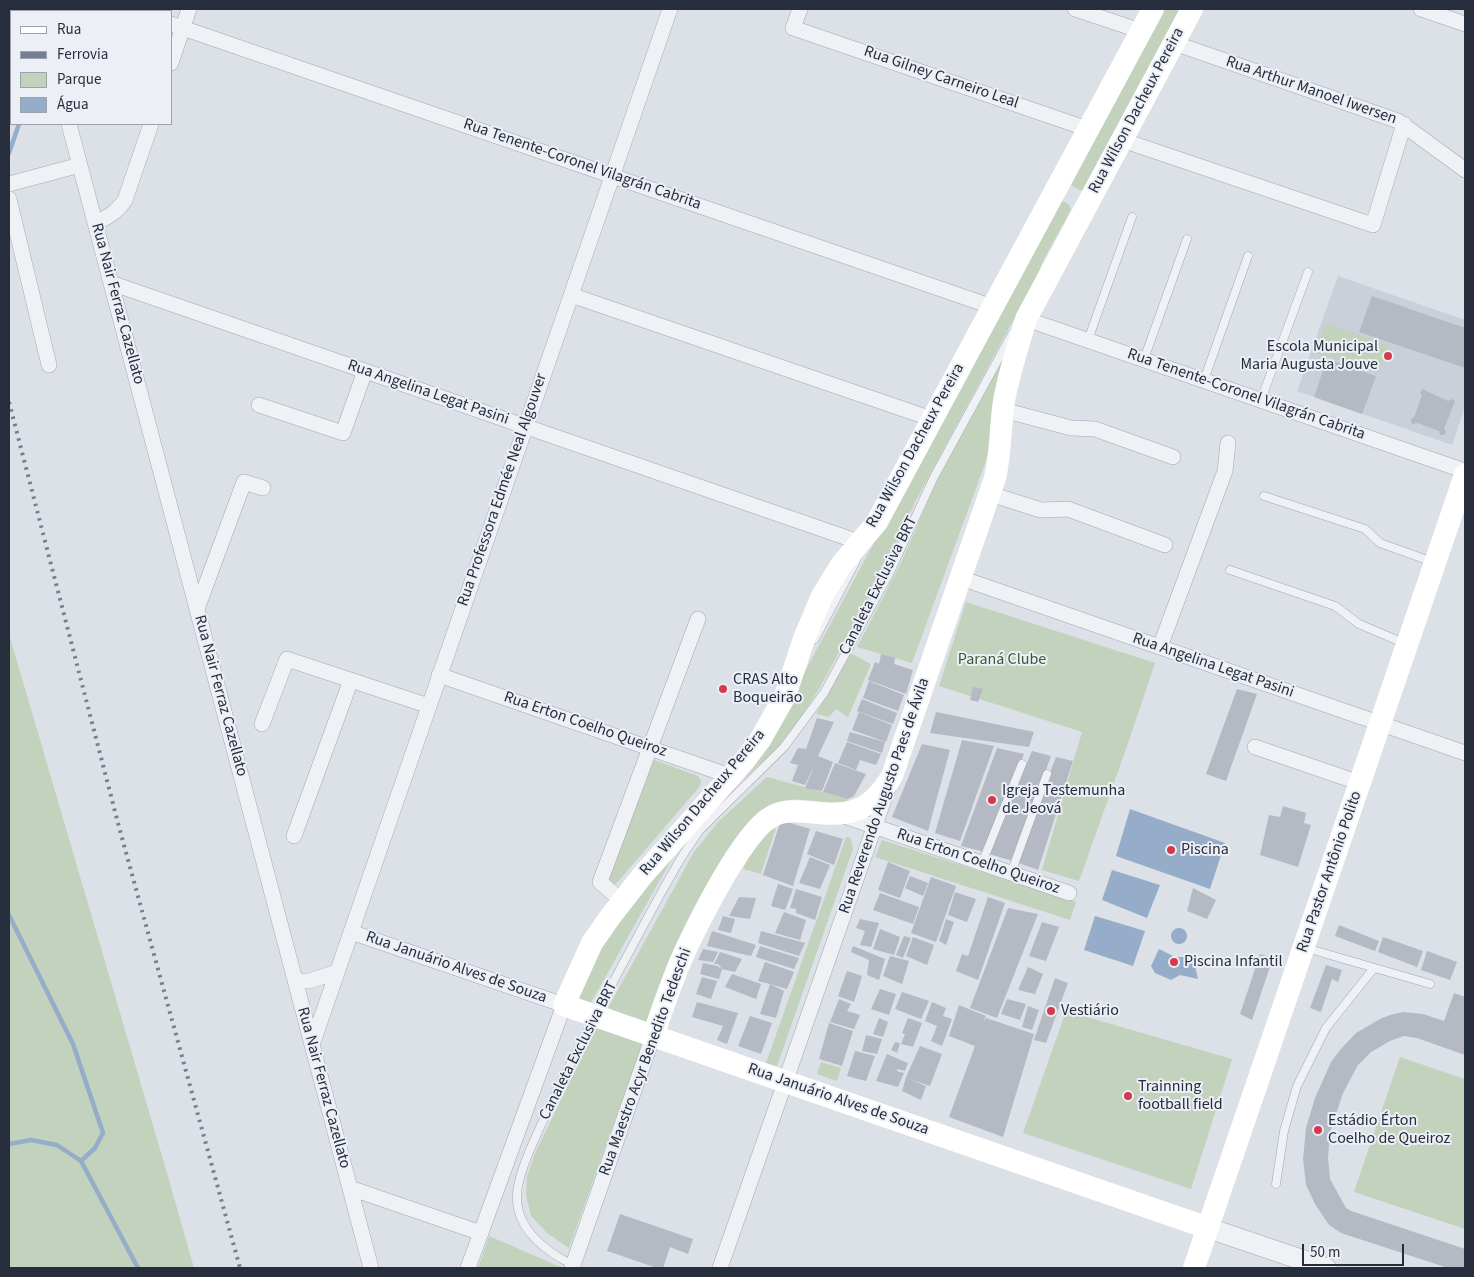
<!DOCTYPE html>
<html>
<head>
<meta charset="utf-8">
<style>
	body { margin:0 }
	#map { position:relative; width:1474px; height:1277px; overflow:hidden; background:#dce0e7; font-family:"Source Sans 3",sans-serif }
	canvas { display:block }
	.frame { position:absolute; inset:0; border:10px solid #262e3e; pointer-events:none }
	.legend { position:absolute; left:10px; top:10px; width:162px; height:115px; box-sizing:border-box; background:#eceff5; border:1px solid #9da2ac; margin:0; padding:6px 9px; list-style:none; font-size:15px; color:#262e3e }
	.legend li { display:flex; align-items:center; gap:10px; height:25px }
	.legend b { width:25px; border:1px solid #9da2ac }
	.scale { position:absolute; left:1302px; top:1244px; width:102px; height:22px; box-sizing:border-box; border:2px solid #262e3e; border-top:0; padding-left:6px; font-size:15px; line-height:18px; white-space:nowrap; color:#262e3e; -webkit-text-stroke:4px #eceff5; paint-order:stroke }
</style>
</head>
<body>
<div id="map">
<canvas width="1474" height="1277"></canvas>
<div class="frame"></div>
<ul class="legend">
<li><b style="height:6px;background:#fff"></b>Rua</li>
<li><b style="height:6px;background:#757f91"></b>Ferrovia</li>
<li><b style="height:14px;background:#c2d2bd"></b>Parque</li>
<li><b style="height:14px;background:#95adc9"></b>Água</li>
</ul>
<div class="scale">50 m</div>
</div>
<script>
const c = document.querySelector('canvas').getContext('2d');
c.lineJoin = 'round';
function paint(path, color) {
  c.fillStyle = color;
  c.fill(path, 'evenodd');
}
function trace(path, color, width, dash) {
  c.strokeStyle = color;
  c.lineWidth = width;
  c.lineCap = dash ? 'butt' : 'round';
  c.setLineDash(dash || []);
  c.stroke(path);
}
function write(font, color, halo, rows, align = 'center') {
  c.font = font + ' "Source Sans 3",sans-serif';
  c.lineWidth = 4;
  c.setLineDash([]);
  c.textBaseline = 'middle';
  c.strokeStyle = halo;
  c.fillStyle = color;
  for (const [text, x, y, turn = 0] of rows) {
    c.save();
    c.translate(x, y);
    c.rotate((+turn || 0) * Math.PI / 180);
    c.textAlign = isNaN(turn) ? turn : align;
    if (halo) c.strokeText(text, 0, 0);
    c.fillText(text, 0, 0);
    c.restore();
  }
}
paint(new Path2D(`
	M1338 276 1465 320V407L1452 445 1297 391Z`), '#cacfd9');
paint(new Path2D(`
	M1160 9H1180L1084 192 1069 184Z
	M1057 201C1064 201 1069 202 1071 209L1042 263 1035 287 1025 305 1011 324 915 502 888 562 819 689 800 719 776 749 742 780 779 720Z
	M1326 323 1389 345 1378 374 1316 352Z
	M1009 347 987 458 912 663 857 647 900 565 936 483Z
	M966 602 1155 663 1127 746 1079 881 1042 870 1082 732 939 686Z
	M9 634 169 1180 194 1268H9Z
	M850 653 871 664 848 717 836 709 829 717 816 714Z
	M654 760 698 776 701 781 700 786 616 884 611 883 609 879Z
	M767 777 848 799 844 805C798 799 774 789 742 831L646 1023 608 1008 694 852 718 822Z
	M776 828 761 874 743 869C750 855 759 833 776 828Z
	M688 830 588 1008 577 1003 591 961Z
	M846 837 851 838 853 849 777 1066 766 1063Z
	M882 840 1076 902 1070 920 875 857Z
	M1066 1011 1232 1059 1191 1189 1023 1133Z
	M598 1024 644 1039 569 1248 547 1233 531 1216 526 1195 527 1176 536 1151Z
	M1400 1057 1465 1079V1229L1354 1192Z
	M821 1062 841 1068 837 1081 817 1074Z
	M489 1236 563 1268H478Z`), '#c2d2bd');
paint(new Path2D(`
	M1130 809 1225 843 1210 889 1116 856Z
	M1112 870 1160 885 1147 918 1102 900Z
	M1095 916 1145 931 1133 966 1084 950Z
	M1171 936a8 8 0 1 1 16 0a8 8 0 1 1-16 0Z
	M1159 949 1175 957H1193L1198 979 1180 975 1171 980 1155 973 1151 966Z`), '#95adc9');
trace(new Path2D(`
	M9 21 11 30
	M9 153 19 124
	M9 915 73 1044 103 1133 95 1148 81 1161
	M9 1144 31 1140 57 1145 81 1161 138 1268`), '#95adc9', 4.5);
paint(new Path2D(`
	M1372 296 1465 328V368L1359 332Z
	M1327 359 1376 376 1362 414 1314 397Z
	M1422 389 1448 401 1452 399 1455 401 1444 429 1446 432 1444 435H1440L1439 431 1417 423 1414 424 1411 423V419L1414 417 1422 396 1420 393Z
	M881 654 895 658 894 664 913 670 906 694 868 680 875 662 879 664Z
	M869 681 904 695 898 711 863 698Z
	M973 687 983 689 978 702 970 700Z
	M1237 689 1257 694 1226 781 1206 774Z
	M862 699 897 713 893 724 857 711Z
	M859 712 892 725 886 742 852 730Z
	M936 712 1034 732 1029 747 930 733Z
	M817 718 834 722 818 756 833 762 822 791 805 788 815 764 805 785 792 781 798 765 790 763 798 748 806 749Z
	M850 732 885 742 882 753 847 741Z
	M962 740 994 746 960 841 935 833Z
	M847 742 881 754 876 765 860 760 856 770 838 763Z
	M922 744 950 750 928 831 892 817Z
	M997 748 1024 754 985 852 961 846Z
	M1032 751 1051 756 1013 861 989 854Z
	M1056 757 1073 761 1038 870 1016 862Z
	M835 763 866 774 854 796 848 799 823 792Z
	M1283 806 1306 813 1304 823 1311 825 1298 867 1260 855 1269 815 1280 817Z
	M781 820 810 829 793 886 763 875Z
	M816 831 843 839 834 865 807 854Z
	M810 857 830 865 820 889 799 883Z
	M888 862 910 871 900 898 878 890Z
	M910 876 928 883 923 896 905 888Z
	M931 877 956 886 936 942 911 933Z
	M778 884 793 889 785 910 771 906Z
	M1193 888 1216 900 1207 919 1187 911Z
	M796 889 822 897 815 920 796 913V909L790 908Z
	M955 892 976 899 967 922 948 915Z
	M880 893 919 907 913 924 873 910Z
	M739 897 756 898 750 919 729 916Z
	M988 897 1005 903 978 980 956 971 962 954 968 956Z
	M1008 908 1038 914 997 1018 970 1008Z
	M784 912 806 920 800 940 775 933Z
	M723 916 735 919 731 933 718 930Z
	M860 919 879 923 871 947 860 945 865 931 856 928Z
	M946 919 954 922 946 945 939 941Z
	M1042 922 1059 927 1046 961 1029 956Z
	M1339 925 1379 941 1375 951 1335 936Z
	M880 929 900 937 894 955 873 949Z
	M712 931 756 945 751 956 707 946Z
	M761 931 805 943 799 956 758 943Z
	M904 936 911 938 903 958 896 955Z
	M913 937 934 945 927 965 906 956Z
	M1383 937 1423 951 1417 967 1378 952Z
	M760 946 799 958 794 969 756 957Z
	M853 946 885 959 879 980 867 975 869 960 851 952Z
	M703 949 718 952 713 962 698 960Z
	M1427 951 1457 962 1450 980 1421 970Z
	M720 952 742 959 735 972 722 969 718 964H714Z
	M1260 954 1273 958 1252 1020 1240 1014Z
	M890 956 909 961 902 984 883 976Z
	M765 962 794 972 787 989 770 984 784 991 776 1018 760 1014 770 984 758 981Z
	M703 963 717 966 722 969 719 979 700 974Z
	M1326 965 1342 970 1338 982 1332 979 1321 1012 1310 1008Z
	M1028 967 1043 974 1035 994 1018 990Z
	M847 971 862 976 854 1002 838 996Z
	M732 974 761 984 756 999 725 987Z
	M702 977 717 981 711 999 696 994Z
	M1055 978 1068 983 1046 1043 1034 1040Z
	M880 989 896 994 889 1015 871 1009Z
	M902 992 929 1001 921 1019 895 1009Z
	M1454 993 1465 997V1055L1417 1038 1404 1036 1390 1041 1371 1052 1358 1065 1343 1093 1330 1132 1328 1158 1330 1179 1346 1208 1351 1211 1465 1249V1268H1448L1341 1233 1329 1225 1315 1204 1306 1185 1303 1159 1306 1128 1315 1098 1331 1062 1340 1050 1356 1033 1380 1019 1390 1015 1403 1012 1423 1014 1444 1021Z
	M839 999 851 1004 847 1011 860 1015 854 1029 830 1022Z
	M1007 999 1026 1004 1020 1020 1001 1014Z
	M697 1002 738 1013 727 1044 717 1040 723 1026 692 1017Z
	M932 1002 946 1008 943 1016 952 1019 942 1046 931 1041 937 1026 925 1021Z
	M959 1005 986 1016 983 1022 986 1018 1034 1034 1003 1137 949 1117 975 1046 949 1036Z
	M1028 1006 1039 1010 1032 1030 1022 1027Z
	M750 1016 772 1023 761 1054 738 1046Z
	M879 1018 888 1022 883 1037 873 1034Z
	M908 1018 922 1023 913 1047 901 1044 905 1034 902 1033Z
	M829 1023 853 1031 842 1066 819 1059Z
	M866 1035 882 1039 877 1054 862 1051Z
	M895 1042 900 1043 897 1053 891 1050Z
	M920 1046 942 1054 930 1086 909 1079 926 1086 921 1100 902 1091 906 1077Z
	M855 1051 875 1056 866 1081 847 1076Z
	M887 1054 908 1063 905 1071 897 1069V1071L904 1073 898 1087 876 1081Z
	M620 1214 693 1239 688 1254 670 1247 663 1268H657L607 1251Z`), '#b4b9c4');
const service = new Path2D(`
	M1088 340 1132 217
	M1144 359 1187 239
	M1204 380 1248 256
	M1261 400 1308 272
	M1264 496 1365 529 1380 543 1433 562
	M1230 570 1335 606 1359 624 1406 644
	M815 639 856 561
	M700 830 784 747 824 693 889 574 934 477 1012 334
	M982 863 1022 764
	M1011 873 1047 774
	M1306 948 1430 984
	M1276 1184 1284 1131 1297 1086 1326 1028 1374 968
	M573 1265C546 1252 516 1229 517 1196 517 1173 537 1135 546 1114 569 1064 595 1017 620 969 639 934 657 899 677 865 684 852 694 840 701 827`);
const minor = new Path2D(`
	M39 9 40 11
	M800 9 793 28 1088 129
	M1075 9 1141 31
	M1421 9 1465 24
	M171 24 993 307
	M1174 43 1398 121 1465 170
	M171 63 189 9
	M69 124 371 1268
	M1122 140 1373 225 1404 124
	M9 184 80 165
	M9 199 49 365
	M96 223C108 217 117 212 125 200L151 124
	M111 283 859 542
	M571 295 932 419
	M1026 319 1465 471
	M259 405 343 433 365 371
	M1003 410 1071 428 1095 429 1173 457
	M990 494 1041 510 1068 509 1165 545
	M961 578 1465 753
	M197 609 244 482 263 488
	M1160 647 1225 471 1228 443
	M439 675 730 776
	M262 724 287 659 429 706
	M1255 747 1360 783
	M841 815 1069 893
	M294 836 351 680
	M622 901 600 882 698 619
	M351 932 564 1005 468 1268
	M295 981H309L337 972
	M312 1045 670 9
	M350 1188 481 1233
	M572 1268 653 1036
	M720 1268 888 788`);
const tertiary = new Path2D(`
	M1208 1228 1326 1268`);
trace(service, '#a2a7b1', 9);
trace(minor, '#a2a7b1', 16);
trace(tertiary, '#a2a7b1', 21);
trace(service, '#eff1f5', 8);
trace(minor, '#eff1f5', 15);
trace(tertiary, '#eff1f5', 20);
trace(new Path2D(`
	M1153 9 877 522 841 565 822 596 805 636 785 696 760 740 745 760 642 876 610 917 592 943 564 1005 1208 1228
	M653 1036C660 1016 667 995 675 975 687 942 742 832 771 817 783 810 796 811 808 812 850 817 869 813 892 776L995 478C1001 453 1000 427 1004 401 1009 373 1018 346 1026 319L1192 9
	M1194 1268 1465 475`), '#fff', 22);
trace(new Path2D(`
	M9 402 119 827 240 1268`), '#757f91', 4, [2.5, 5]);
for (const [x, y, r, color] of [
	[1388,356,5,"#d33a4d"],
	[723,689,5,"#d33a4d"],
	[992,800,5,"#d33a4d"],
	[1171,850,5,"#d33a4d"],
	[1174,962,5,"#d33a4d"],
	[1051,1011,5,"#d33a4d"],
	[1128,1096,5,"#d33a4d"],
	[1318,1130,5,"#d33a4d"]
]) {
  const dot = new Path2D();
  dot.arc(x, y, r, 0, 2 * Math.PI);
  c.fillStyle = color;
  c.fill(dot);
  trace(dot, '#eceff5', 2);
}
write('16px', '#262e3e', '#eceff5', [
	["Rua Gilney Carneiro Leal",941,78,19],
	["Rua Arthur Manoel Iwersen",1311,91,19],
	["Rua Wilson Dacheux Pereira",1137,111,-62],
	["Rua Tenente-Coronel Vilagrán Cabrita",582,165,19],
	["Rua Nair Ferraz Cazellato",117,304,75],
	["Rua Angelina Legat Pasini",428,393,19],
	["Rua Tenente-Coronel Vilagrán Cabrita",1246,395,19],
	["Rua Wilson Dacheux Pereira",916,446,-61],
	["Rua Professora Edmée Neal Algouver",503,490,-71],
	["Canaleta Exclusiva BRT",879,586,-63],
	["Rua Angelina Legat Pasini",1213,666,19],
	["Rua Nair Ferraz Cazellato",220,696,75],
	["Rua Erton Coelho Queiroz",585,725,19],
	["Rua Reverendo Augusto Paes de Ávila",885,796,-71],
	["Rua Wilson Dacheux Pereira",703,803,-50],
	["Rua Erton Coelho Queiroz",978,862,19],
	["Rua Pastor Antônio Polito",1330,872,-71],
	["Rua Januário Alves de Souza",456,968,19],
	["Canaleta Exclusiva BRT",579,1051,-63],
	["Rua Maestro Acyr Benedito Tedeschi",646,1062,-70],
	["Rua Nair Ferraz Cazellato",323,1088,75],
	["Rua Januário Alves de Souza",838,1100,19]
]);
write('16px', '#262e3e', '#eceff5', [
	["Escola Municipal",1378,347,"right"],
	["Maria Augusta Jouve",1378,365,"right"],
	["CRAS Alto",733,680],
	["Boqueirão",733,698],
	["Igreja Testemunha",1002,791],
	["de Jeová",1002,809],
	["Piscina",1181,850],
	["Piscina Infantil",1184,962],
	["Vestiário",1061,1011],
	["Trainning",1138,1087],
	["football field",1138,1105],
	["Estádio Érton",1328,1121],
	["Coelho de Queiroz",1328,1139]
], 'left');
write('16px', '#395a32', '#eceff5', [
	["Paraná Clube",1002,660]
]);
</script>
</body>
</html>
